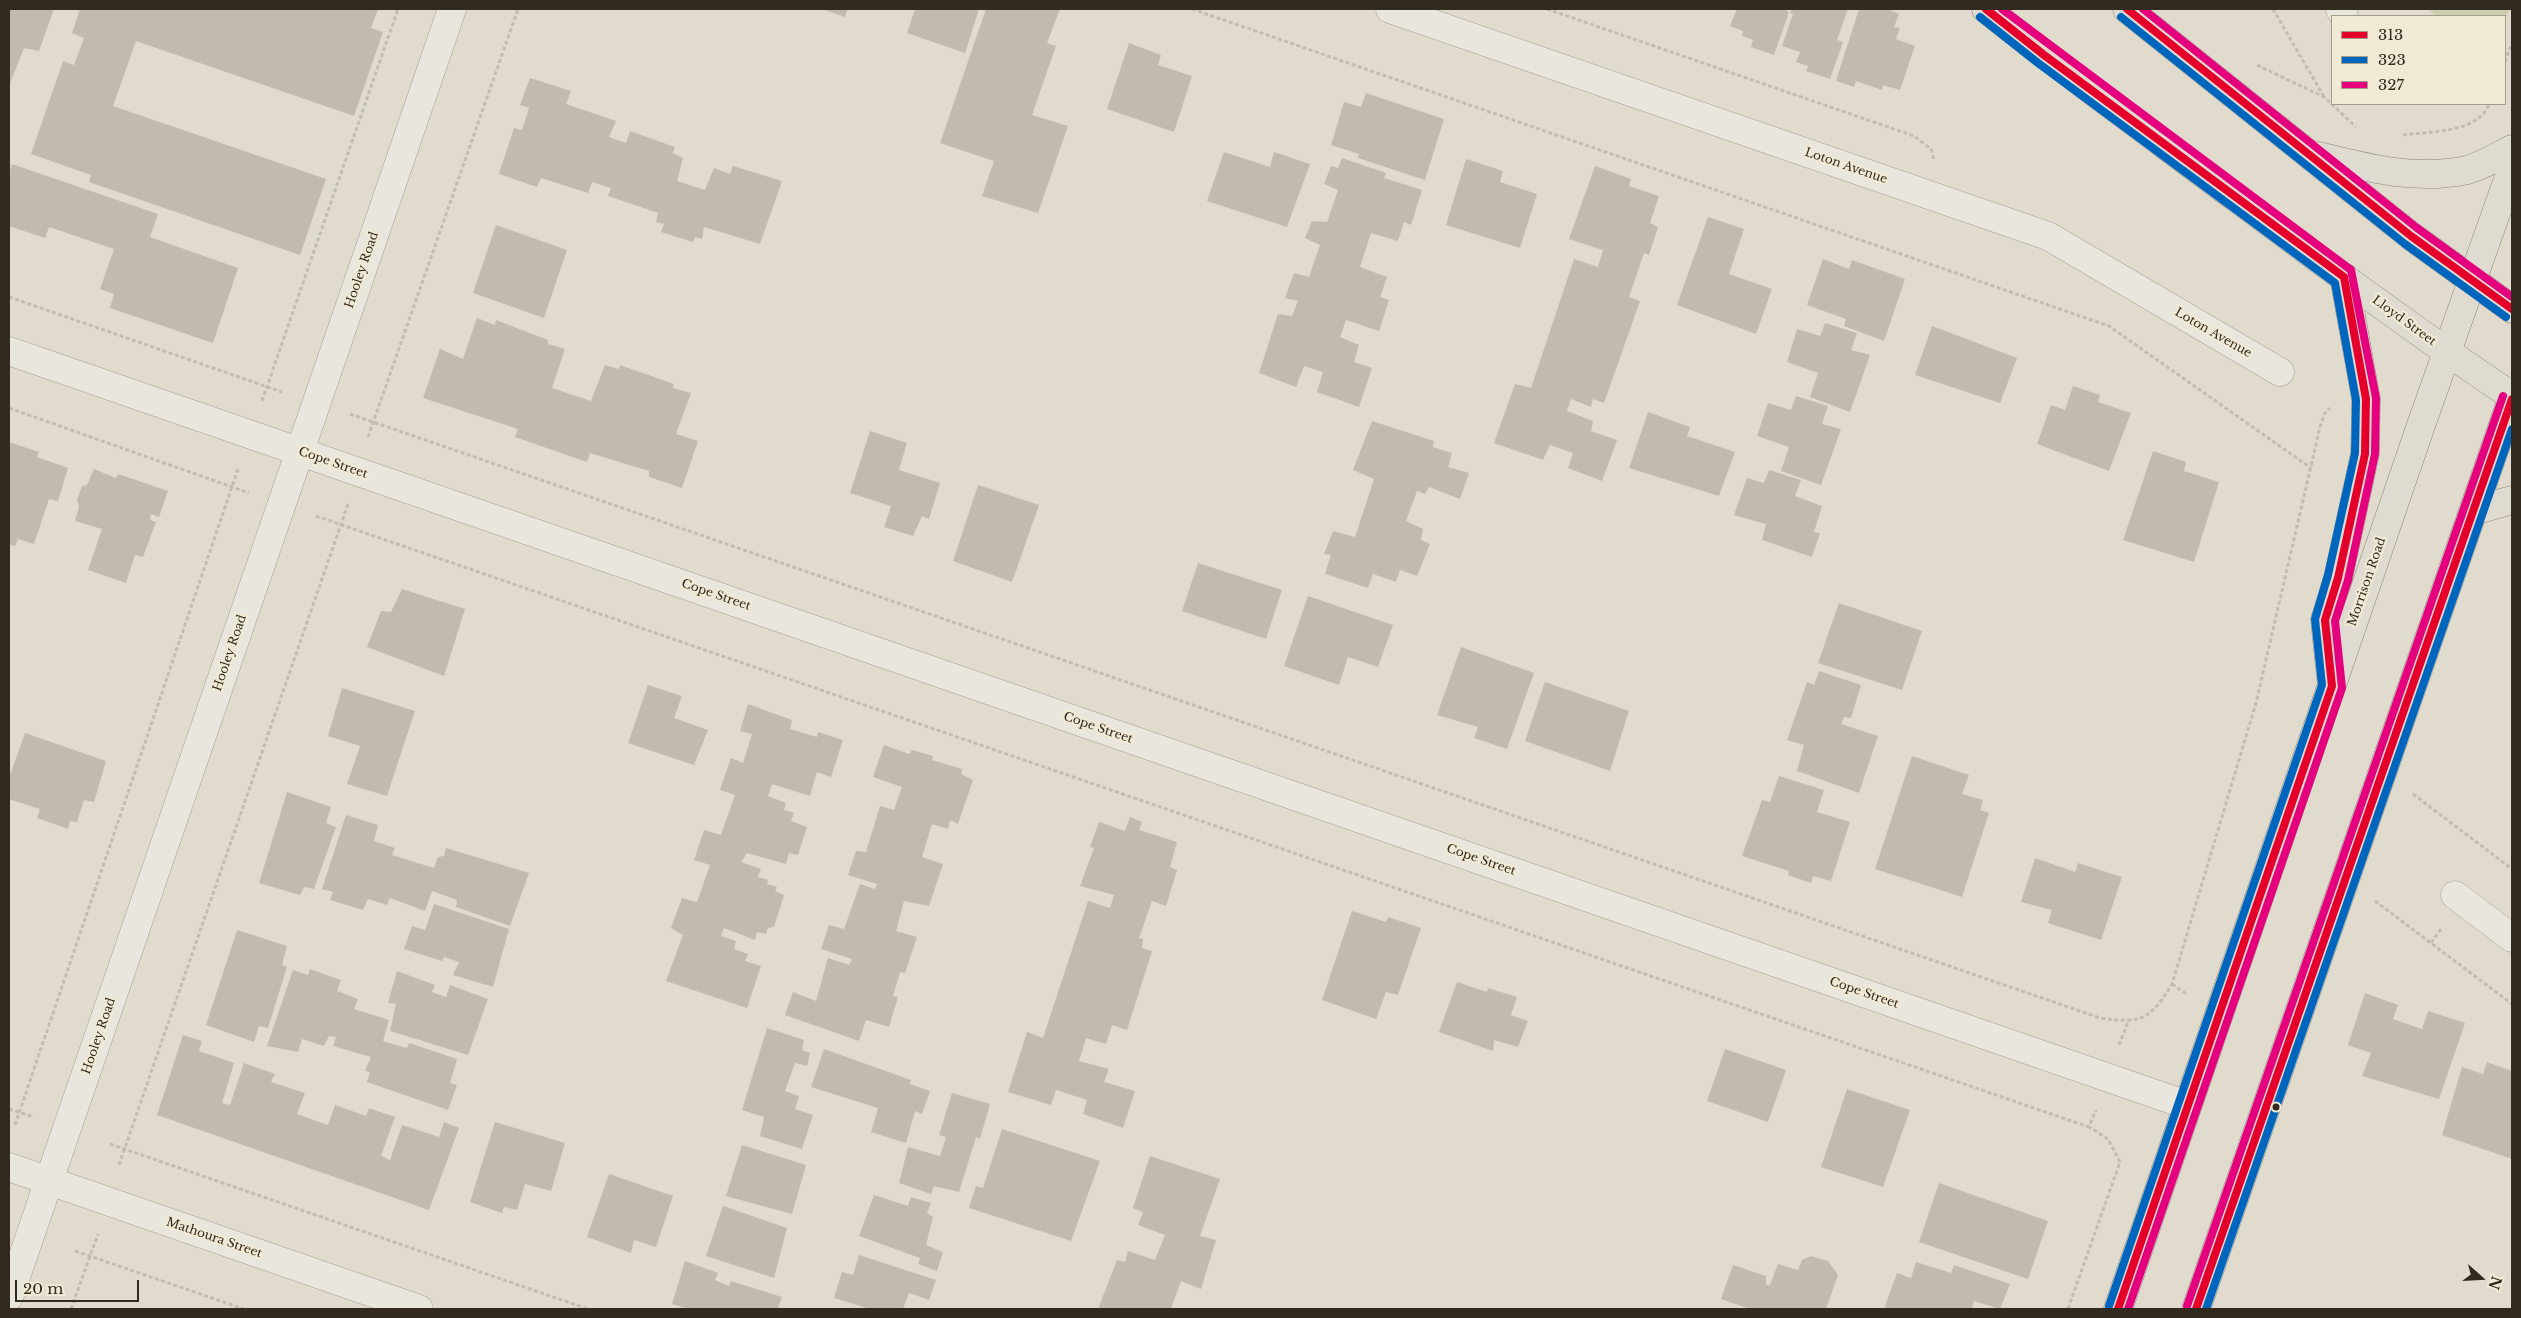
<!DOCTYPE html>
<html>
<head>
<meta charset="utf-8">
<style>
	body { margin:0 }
	#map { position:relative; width:2521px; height:1318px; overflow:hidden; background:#e0dbcd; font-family:"Libre Baskerville",serif }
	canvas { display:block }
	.frame { position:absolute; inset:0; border:10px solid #32291f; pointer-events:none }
	.legend { position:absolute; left:2331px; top:15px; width:175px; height:90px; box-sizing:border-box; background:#f0e9d3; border:1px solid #a49c8b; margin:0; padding:6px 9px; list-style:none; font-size:15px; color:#32291f }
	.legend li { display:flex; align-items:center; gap:10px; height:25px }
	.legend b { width:25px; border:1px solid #a49c8b }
	.north { position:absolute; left:2456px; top:1253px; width:50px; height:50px; -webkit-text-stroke:4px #f0e9d3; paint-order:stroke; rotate:109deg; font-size:14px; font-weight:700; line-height:20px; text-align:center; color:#32291f }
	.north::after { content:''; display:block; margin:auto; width:18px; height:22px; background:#32291f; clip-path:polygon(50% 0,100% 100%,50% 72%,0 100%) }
	.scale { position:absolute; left:15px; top:1280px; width:124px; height:22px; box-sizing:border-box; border:2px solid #32291f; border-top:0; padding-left:6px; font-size:15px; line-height:18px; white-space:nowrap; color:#32291f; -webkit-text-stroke:4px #f0e9d3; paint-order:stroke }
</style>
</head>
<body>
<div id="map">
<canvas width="2521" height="1318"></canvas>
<div class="frame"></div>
<ul class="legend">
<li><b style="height:6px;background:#e4002b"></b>313</li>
<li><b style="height:6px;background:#0065bd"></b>323</li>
<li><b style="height:6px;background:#e5007d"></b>327</li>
</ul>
<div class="north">N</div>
<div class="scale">20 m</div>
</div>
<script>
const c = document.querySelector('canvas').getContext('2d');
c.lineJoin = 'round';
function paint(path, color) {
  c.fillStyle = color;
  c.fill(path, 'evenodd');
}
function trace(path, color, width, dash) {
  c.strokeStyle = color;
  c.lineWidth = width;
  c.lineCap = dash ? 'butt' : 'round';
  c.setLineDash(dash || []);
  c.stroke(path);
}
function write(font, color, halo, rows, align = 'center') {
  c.font = font + ' "Libre Baskerville",serif';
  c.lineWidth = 4.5;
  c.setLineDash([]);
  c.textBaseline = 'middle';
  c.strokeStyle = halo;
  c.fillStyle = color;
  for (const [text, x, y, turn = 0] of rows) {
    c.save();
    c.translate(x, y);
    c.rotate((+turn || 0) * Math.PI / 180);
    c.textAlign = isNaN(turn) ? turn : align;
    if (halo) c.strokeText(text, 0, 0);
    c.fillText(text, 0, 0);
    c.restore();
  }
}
paint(new Path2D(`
	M2428 9H2510L2505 19V16H2436Z`), '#cdceb1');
paint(new Path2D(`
	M9 9H54L39 51 24 48 9 86Z
	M80 9H378L371 28 383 32 354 116 136 41 113 106 326 179 300 255 89 182 91 175 31 154 63 61 74 65 84 38 72 33Z
	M822 9H848L845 17Z
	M915 9H979L965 53 907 33Z
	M986 9H1060L1047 43 1056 46 1032 115 1068 126 1038 213 982 196 994 161 940 143Z
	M1737 9H1784L1789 12 1774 55 1751 47 1753 40 1742 36 1743 31 1730 26Z
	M1792 9H1848L1837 40 1843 42 1830 79 1806 71 1808 66 1796 62 1800 52 1782 46 1793 14 1790 13Z
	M1859 9H1887L1899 14 1894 27 1900 28 1896 39 1915 46 1900 90 1883 85 1882 90 1856 81 1854 87 1836 81Z
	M1129 43 1161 55 1158 65 1192 76 1174 132 1107 109Z
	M530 78 571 91 566 104 616 121 609 137 626 143 630 131 675 147 673 153 683 158 677 181 705 190 714 168 730 174 733 166 782 181 760 244 704 227 702 239 695 237 693 242 661 232 664 224 656 222 658 213 608 196 611 188 592 182 588 193 541 178 537 187 499 174 514 128 522 130 529 108 520 105Z
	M1366 93 1444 119 1425 180 1358 158 1359 154 1331 145 1344 102 1361 107Z
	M1224 152 1270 167 1274 152 1310 164 1287 227 1207 201Z
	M1342 158 1386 173 1384 178 1422 190 1411 225 1404 222 1398 241 1371 233 1360 267 1387 277 1380 297 1389 300 1379 331 1346 320 1340 337 1359 345 1354 362 1372 368 1359 407 1317 392 1323 372 1304 366 1296 387 1259 373 1278 314 1292 316 1298 301 1285 298 1294 273 1309 277 1320 245 1305 238 1312 221 1327 222 1338 190 1324 184 1331 166 1338 168Z
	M1466 159 1503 171 1500 182 1537 194 1520 248 1446 225Z
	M12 164 158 214 150 237 238 268 213 343 110 308 114 294 100 289 114 249 49 227 45 238 9 226V174Z
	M1595 166 1631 179 1629 186 1659 196 1650 223 1658 227 1649 255 1644 253 1629 297 1640 301 1604 403 1593 399 1591 407 1571 399 1567 411 1593 421 1591 431 1617 440 1602 481 1568 468 1573 453 1550 445 1543 460 1494 443 1515 384 1531 388 1574 259 1598 267 1603 250 1569 239Z
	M1708 217 1744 229 1729 274 1772 289 1756 334 1677 305Z
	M496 225 567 250 544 318 473 293Z
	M1823 259 1849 269 1852 260 1905 279 1884 341 1844 326 1846 319 1807 305Z
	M477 318 495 325 496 320 548 340V344L565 349 552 388 591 401 605 365 619 369 620 365 674 384 673 388 691 393 676 434 698 441 682 488 649 477V471L590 453 587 462 515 437 518 429 423 398 440 349 463 359Z
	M1825 323 1857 333 1851 350 1870 355 1850 412 1810 397 1818 373 1787 362 1797 329 1820 336Z
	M1932 326 2017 358 2000 403 1915 375Z
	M2073 386 2100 395 2098 402 2131 413 2109 471 2037 444 2051 405 2065 410Z
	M1796 396 1828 406 1822 424 1841 429 1821 485 1781 471 1789 447 1757 436 1768 403 1791 410Z
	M1648 412 1690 427 1687 436 1735 452 1719 496 1629 468Z
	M1372 421 1434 441 1433 447 1452 453 1448 467 1469 473 1460 499 1429 487 1425 494 1417 491 1406 521 1423 529 1421 540 1430 544 1417 576 1400 570 1396 582 1373 574 1368 588 1325 574 1331 555 1324 554 1333 531 1355 537 1374 479 1353 470Z
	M870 431 907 443 899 470 940 483 929 519 922 516 913 536 884 527 891 506 850 493Z
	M9 442 39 452 37 457 68 468 58 501 49 499 34 544 18 539 15 546 9 544Z
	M2153 451 2186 462 2184 471 2219 482 2194 562 2123 540Z
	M94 469 116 478 118 474 168 491 159 517 151 514 150 520 156 522 143 557 135 555 126 583 88 570 102 529 75 521 79 507 77 500 82 486 87 485Z
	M1769 470 1801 480 1795 496 1822 506 1814 532 1820 533 1812 557 1762 540 1766 524 1734 515 1747 478 1764 483Z
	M978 485 1039 505 1012 582 953 561Z
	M1198 563 1282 590 1266 639 1182 611Z
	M402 589 465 609 444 676 367 647 381 611 391 612Z
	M1308 596 1393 625 1378 667 1348 657 1339 685 1284 666Z
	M1839 603 1922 631 1902 690 1818 663Z
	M1461 647 1534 673 1507 749 1474 738 1478 727 1437 715Z
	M1819 671 1861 685 1851 718 1844 717 1841 724 1878 736 1859 793 1797 771 1804 745 1787 740 1807 682 1814 685Z
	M1545 682 1629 711 1610 771 1525 741Z
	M648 685 682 696 674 718 708 730 694 765 628 743Z
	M342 688 415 711 387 796 347 784 360 746 328 736Z
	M748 704 792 720 790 729 817 737 818 732 843 740 831 777 817 772 810 796 772 784 768 796 786 803 784 810 794 813 791 821 807 827 798 855 789 853 786 864 747 853 741 862 761 869 758 877 768 880 767 884 777 887 775 891 784 895 774 927 768 928 766 934 757 932 755 940 724 928 721 936 736 941 734 949 748 954 745 961 761 966 747 1008 666 981 683 935 671 928 682 898 697 902 710 865 694 860 704 830 721 835 735 795 720 790 731 758 743 763 752 734 740 731Z
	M25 733 106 761 94 802 84 800 77 822 70 821 68 829 37 818 40 809 9 799V778Z
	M884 745 909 754 912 750 933 756 932 760 962 769 961 774 973 780 958 824 950 820 948 829 932 824 922 857 943 864 929 906 904 901 896 931 917 937 905 973 900 972 893 996 898 997 889 1027 866 1020 859 1041 785 1015 793 992 816 1001 828 958 849 965 852 959 821 949 829 925 844 929 860 884 875 889 877 884 848 875 856 851 866 852 880 806 894 810 902 787 873 777Z
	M1912 756 1969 775 1962 794 1983 800 1980 810 1989 813 1962 897 1875 869Z
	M1779 776 1824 790 1817 812 1850 822 1831 881 1813 876 1811 883 1788 875 1789 871 1742 856 1762 800 1770 802Z
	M287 792 331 807 326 823 336 827 314 889 304 887 300 895 259 883Z
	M346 815 378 825 374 841 395 848 392 855 434 868 438 857 444 856 446 848 529 873 510 926 456 907 457 900 432 891 425 911 390 898 387 905 368 899 363 910 330 900 333 892 322 889Z
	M1130 817 1142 822 1139 830 1177 842 1170 867 1177 870 1166 906 1152 901 1139 938 1143 939 1142 948 1152 951 1127 1030 1112 1025 1106 1044 1086 1038 1079 1061 1109 1069 1104 1082 1135 1091 1123 1128 1083 1114 1087 1100 1056 1090 1051 1105 1008 1092 1027 1032 1043 1038 1088 901 1110 908 1114 895 1080 886 1094 848 1090 847 1099 822 1125 831Z
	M2035 858 2075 872 2078 863 2122 877 2101 940 2048 923 2052 910 2021 902Z
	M434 904 509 929 493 987 453 975 459 962 444 957 442 961 404 949 412 926 425 930Z
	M1352 911 1386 922 1388 917 1421 928 1398 995 1386 992 1376 1019 1322 1000Z
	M237 930 287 946 282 965 287 967 268 1028 259 1026 254 1042 206 1025Z
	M310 969 341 980 337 991 358 999 354 1009 389 1020 383 1041 407 1048 409 1043 457 1059 450 1083 457 1085 448 1110 367 1082 370 1072 365 1071 371 1057 333 1046 336 1037 329 1036 324 1046 302 1039 298 1052 267 1046 293 970 308 975Z
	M397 971 435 985 432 992 446 997 450 985 488 999 468 1055 390 1031 396 1004 388 1003Z
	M1457 982 1487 992 1488 988 1517 997 1511 1015 1528 1021 1518 1047 1494 1040 1493 1051 1439 1032Z
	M2365 993 2398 1005 2393 1019 2422 1029 2428 1011 2465 1023 2439 1099 2362 1076 2371 1053 2348 1045Z
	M767 1028 804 1040 802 1050 810 1053 807 1066 795 1063 785 1091 799 1096 795 1109 813 1115 802 1149 760 1136 764 1117 742 1110Z
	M183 1035 202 1041 199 1051 234 1063 222 1103 230 1105 244 1063 275 1074 271 1082 305 1093 297 1114 328 1125 335 1105 366 1116 369 1108 395 1117 381 1156 390 1160 402 1125 439 1137 444 1122 459 1128 429 1210 157 1115Z
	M824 1049 911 1080 910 1084 930 1091 922 1114 915 1111 906 1143 871 1132 878 1108 811 1087Z
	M1725 1049 1786 1070 1768 1122 1707 1101Z
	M2487 1062 2512 1071V1159L2442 1135 2462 1067 2483 1074Z
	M1847 1089 1910 1110 1883 1187 1821 1167Z
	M952 1093 990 1104 980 1139 976 1137 959 1192 934 1186 931 1194 899 1183 908 1147 940 1156 946 1137 939 1135Z
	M495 1122 565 1143 551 1191 525 1184 517 1210 504 1207 502 1213 470 1202Z
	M1002 1129 1100 1161 1071 1241 969 1208 976 1186 983 1188Z
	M742 1145 806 1165 792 1214 726 1196Z
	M1150 1156 1220 1179 1200 1236 1216 1240 1201 1289 1181 1281 1171 1309H1098L1117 1260 1125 1262 1128 1251 1155 1260 1165 1235 1138 1225 1143 1212 1133 1208Z
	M609 1174 673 1196 656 1247 634 1240 631 1253 587 1237Z
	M1939 1183 2048 1221 2028 1279 1919 1242Z
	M874 1195 908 1206 911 1197 931 1203 927 1213 933 1217 926 1245 943 1252 937 1271 918 1264 920 1258 859 1236Z
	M723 1206 787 1228 774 1278 706 1256Z
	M859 1255 936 1280 929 1300 909 1293 903 1309H870L834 1298 842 1272 853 1275Z
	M1811 1256 1828 1261 1838 1275 1826 1309H1750L1721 1299 1733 1265 1766 1276V1285H1770L1778 1264 1798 1270 1802 1260Z
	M685 1261 718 1273 715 1280 729 1286 731 1281 782 1297 778 1309H689L672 1304Z
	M1916 1262 1951 1273 1954 1265 2010 1284 2000 1309 1974 1301 1972 1309H1884L1897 1273 1911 1278Z`), '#c3baae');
const street = new Path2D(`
	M1390 9 2048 236 2280 372
	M2340 9 2344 16
	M9 351 2187 1105
	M2455 895 2512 938
	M9 1167 419 1309
	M9 1297 452 9`);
const primary = new Path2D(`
	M1986 9C2069 75 2155 137 2239 200 2329 267 2419 334 2512 396
	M2127 9 2411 236 2512 309
	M2319 156C2368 168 2416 181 2467 170 2482 166 2498 156 2512 149
	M2473 511 2512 500
	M2331 678 2325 620 2338 578 2365 454 2366 399 2344 277
	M2118 1309 2419 431 2512 168
	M2196 1309 2512 399`);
trace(street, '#a5a095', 29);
trace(primary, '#8b867d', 29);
trace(new Path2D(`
	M1192 9 2109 326 2311 468
	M1547 9 1914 136 1931 149 1934 159
	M2273 9 2324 97
	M2505 62 2512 42
	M2257 65 2324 97 2356 127
	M2403 135C2430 131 2477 134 2489 104
	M9 297 282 392
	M262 401 398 9
	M9 408 249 493
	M350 414 2100 1018C2141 1024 2150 1020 2172 984L2256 703 2320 427 2325 413 2330 408
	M368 437 518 9
	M316 516 2089 1127
	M2413 794 2512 869
	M2375 901 2512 1004
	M2431 943 2441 929
	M2172 984 2188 995
	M2119 1045 2128 1022
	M9 1109 34 1117
	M15 1125 238 469
	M110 1144 588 1309
	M119 1165 348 504
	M75 1251 244 1309
	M71 1309 98 1234
	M2068 1309 2120 1162 2108 1139 2089 1127 2096 1110`), '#c1bdb4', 3, [4, 2.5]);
trace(street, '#e9e6dd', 28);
trace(primary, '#dfdbd0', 28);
trace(new Path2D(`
	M1986 9 2044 55 2344 277 2366 399 2365 454 2338 578 2325 620 2332 686 2118 1309
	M2127 9 2411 236 2512 309
	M2196 1309 2512 399`), '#e4002b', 8);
trace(new Path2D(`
	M1980 17 2038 63 2335 283 2356 400 2355 453 2328 575 2315 619 2322 685 2109 1306
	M2121 17 2405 244 2506 317
	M2206 1309 2512 429`), '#0065bd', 8);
trace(new Path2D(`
	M2002 9 2351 270 2376 398 2375 454 2348 580 2335 621 2342 688 2128 1309
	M2143 9 2417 228 2512 297
	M2187 1306 2503 396`), '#e5007d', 8);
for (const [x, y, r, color] of [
	[2276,1107,4.5,"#32291f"]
]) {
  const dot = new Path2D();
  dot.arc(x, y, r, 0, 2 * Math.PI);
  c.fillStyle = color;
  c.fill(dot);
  trace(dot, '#f0e9d3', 2);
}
write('12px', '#32291f', '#f0e9d3', [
	["Loton Avenue",1846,166,19],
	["Hooley Road",362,270,-71],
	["Lloyd Street",2404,321,36],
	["Loton Avenue",2213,333,30],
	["Cope Street",333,463,19],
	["Morrison Road",2367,582,-71],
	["Cope Street",716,595,19],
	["Hooley Road",230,653,-71],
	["Cope Street",1098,728,19],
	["Cope Street",1481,860,19],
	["Cope Street",1864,993,19],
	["Hooley Road",99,1036,-71],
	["Mathoura Street",214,1238,19]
]);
</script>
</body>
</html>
